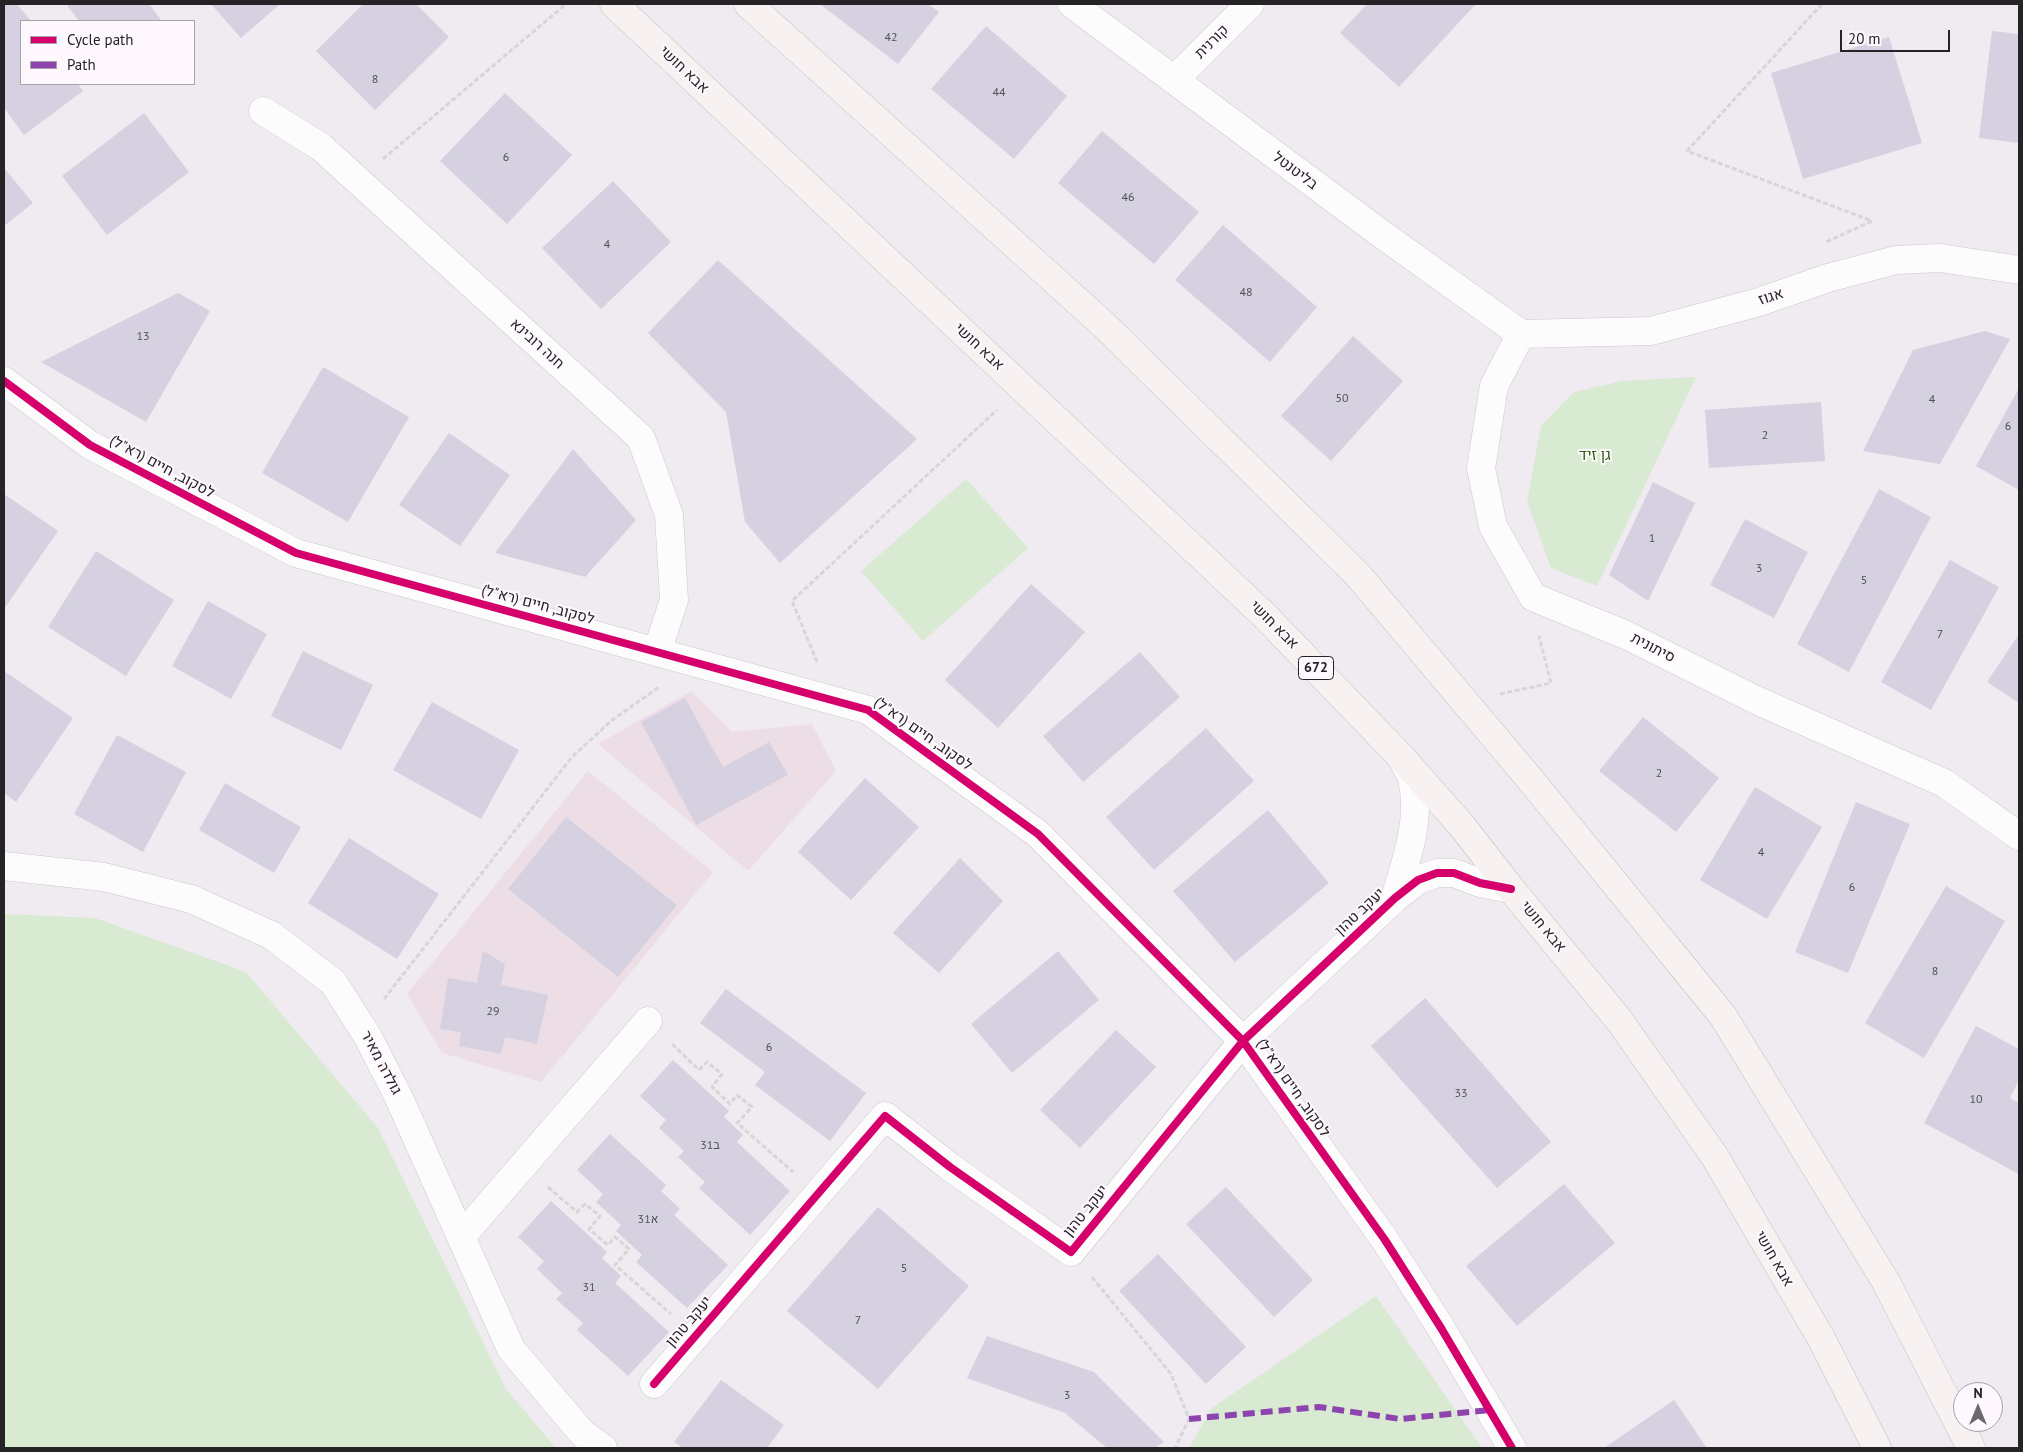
<!DOCTYPE html>
<html>
<head>
<meta charset="utf-8">
<style>
	body { margin:0 }
	#map { position:relative; width:2023px; height:1452px; overflow:hidden; background:#efebf0; font-family:"PT Sans",sans-serif }
	canvas { display:block }
	.frame { position:absolute; inset:0; border:5px solid #252325; pointer-events:none }
	.legend { position:absolute; left:20px; top:20px; width:175px; height:65px; box-sizing:border-box; background:#fef7fe; border:1px solid #a7a2a7; margin:0; padding:6px 9px; list-style:none; font-size:15px; color:#252325 }
	.legend li { display:flex; align-items:center; gap:10px; height:25px }
	.legend b { width:25px; border:1px solid #a7a2a7 }
	.north { position:absolute; left:1953px; top:1382px; width:50px; height:50px; box-sizing:border-box; background:#fef7fe; border:1px solid #a7a2a7; border-radius:50%; rotate:0deg; font-size:14px; font-weight:700; line-height:20px; text-align:center; color:#252325 }
	.north::after { content:''; display:block; margin:auto; width:18px; height:22px; background:#6c696c; clip-path:polygon(50% 0,100% 100%,50% 72%,0 100%) }
	.scale { position:absolute; left:1840px; top:30px; width:110px; height:22px; box-sizing:border-box; border:2px solid #252325; border-top:0; padding-left:6px; font-size:15px; line-height:18px; white-space:nowrap; color:#252325; -webkit-text-stroke:4px #fef7fe; paint-order:stroke }
</style>
</head>
<body>
<div id="map">
<canvas width="2023" height="1452"></canvas>
<div class="frame"></div>
<ul class="legend">
<li><b style="height:6px;background:#d6006c"></b>Cycle path</li>
<li><b style="height:6px;background:#8e44ad"></b>Path</li>
</ul>
<div class="north">N</div>
<div class="scale">20 m</div>
</div>
<script>
const c = document.querySelector('canvas').getContext('2d');
c.lineJoin = 'round';
function paint(path, color) {
  c.fillStyle = color;
  c.fill(path, 'evenodd');
}
function trace(path, color, width, dash) {
  c.strokeStyle = color;
  c.lineWidth = width;
  c.lineCap = dash ? 'butt' : 'round';
  c.setLineDash(dash || []);
  c.stroke(path);
}
function write(font, color, halo, rows, align = 'center') {
  c.font = font + ' "PT Sans",Heebo,sans-serif';
  c.lineWidth = 4;
  c.setLineDash([]);
  c.textBaseline = 'middle';
  c.strokeStyle = halo;
  c.fillStyle = color;
  for (const [text, x, y, turn = 0] of rows) {
    c.save();
    c.translate(x, y);
    c.rotate((+turn || 0) * Math.PI / 180);
    c.textAlign = isNaN(turn) ? turn : align;
    if (halo) c.strokeText(text, 0, 0);
    c.fillText(text, 0, 0);
    c.restore();
  }
}
paint(new Path2D(`
	M691 691 732 732 812 724 836 771 748 871 598 744Z
	M588 771 713 872 541 1082 442 1053 407 994Z`), '#eddee6');
paint(new Path2D(`
	M1696 377 1597 586 1551 568 1527 501 1541 426 1574 392 1623 381Z
	M966 479 1028 548 923 641 861 571Z
	M4 914 95 918 246 972 378 1128 506 1389 556 1448H4Z
	M1376 1296 1482 1448H1189L1212 1408Z`), '#d8ead2');
paint(new Path2D(`
	M4 4H17L31 21H21V84H78L83 91 24 135 4 108Z
	M66 4H149L162 21H79Z
	M211 4H280L241 38Z
	M363 4H416L449 37 375 110 316 51Z
	M820 4H928L939 12 898 64Z
	M1367 4H1476L1399 87 1340 33Z
	M986 26 1067 96 1014 159 931 89Z
	M1992 31 2019 34V143L1979 138Z
	M1889 37 1922 143 1803 179 1771 73Z
	M505 93 572 155 507 224 440 161Z
	M144 113 189 172 107 235 62 176Z
	M1102 131 1199 212 1154 264 1058 183Z
	M4 168 33 203 4 226Z
	M613 181 671 242 601 309 542 248Z
	M1223 225 1317 307 1270 362 1175 280Z
	M718 260 917 439 780 563 745 522 726 412 648 333Z
	M178 293 210 311 146 422 41 362Z
	M1985 331 2010 339 1940 464 1863 451 1913 350Z
	M1353 336 1403 381 1331 461 1281 416Z
	M323 367 409 417 348 522 262 473Z
	M2019 388V490L1976 466Z
	M1821 402 1825 461 1709 468 1705 410Z
	M449 433 510 475 460 546 399 505Z
	M573 449 636 520 585 577 495 553Z
	M1653 482 1695 503 1648 601 1609 575Z
	M1879 489 1931 517 1849 672 1797 644Z
	M4 494 58 531 4 609Z
	M1745 519 1808 552 1774 618 1710 585Z
	M96 551 174 600 126 676 48 627Z
	M1950 560 1999 587 1931 710 1881 682Z
	M1031 584 1085 632 998 728 945 680Z
	M208 601 267 634 231 699 172 666Z
	M2019 634V703L1987 682Z
	M303 651 373 685 341 750 271 716Z
	M1140 652 1180 697 1083 782 1043 736Z
	M4 671 73 718 16 802 4 793Z
	M685 698 723 767 769 742 788 775 696 825 641 722Z
	M432 702 519 750 481 819 393 770Z
	M1643 717 1719 778 1676 832 1599 771Z
	M1206 728 1254 781 1154 870 1106 817Z
	M117 735 186 772 143 852 74 814Z
	M865 778 919 827 851 900 798 852Z
	M225 783 301 827 274 873 199 830Z
	M1755 787 1822 827 1767 919 1700 880Z
	M1856 802 1910 824 1848 973 1795 952Z
	M1268 810 1329 883 1235 962 1173 891Z
	M566 817 677 905 618 977 508 889Z
	M349 838 439 894 397 959 308 903Z
	M960 858 1003 901 939 973 893 933Z
	M1946 886 2005 921 1924 1058 1865 1023Z
	M483 951 505 964 501 985 548 995 537 1044 505 1037 501 1054 459 1046 461 1032 440 1029 448 978 477 983Z
	M1058 951 1099 1000 1012 1073 971 1024Z
	M726 989 866 1093 830 1141 755 1085 765 1072 700 1023Z
	M1425 998 1551 1142 1497 1188 1371 1046Z
	M1976 1026 2019 1049V1080L2010 1098 2019 1103V1174L1924 1123Z
	M1116 1030 1156 1067 1080 1148 1040 1110Z
	M673 1060 729 1111 724 1117 743 1135 737 1142 790 1191 750 1235 699 1188 705 1182 678 1157 684 1151 659 1128 666 1120 640 1096Z
	M610 1134 666 1185 661 1191 680 1209 674 1215 728 1265 687 1308 636 1262 642 1255 616 1231 621 1225 596 1202 603 1194 577 1170Z
	M1564 1184 1615 1243 1517 1326 1466 1266Z
	M1226 1187 1313 1280 1274 1317 1186 1224Z
	M551 1201 607 1252 602 1258 621 1276 615 1283 669 1332 628 1376 577 1330 583 1323 556 1299 562 1293 537 1269 544 1261 518 1237Z
	M878 1207 969 1286 878 1389 787 1311Z
	M1158 1254 1246 1347 1206 1384 1119 1291Z
	M987 1336 1094 1372 1164 1442 1155 1448H1107L1065 1413 967 1378Z
	M721 1380 784 1425 767 1448H683L674 1442Z
	M1674 1400 1707 1448H1604Z`), '#d5d1e1');
const minor = new Path2D(`
	M1072 4 1376 230 1521 334
	M1174 80 1250 4
	M263 111 321 147 641 438 669 515 674 600 657 652
	M1521 334 1494 386 1481 468 1493 526 1533 597 1626 635 1756 700 1944 783 2019 836
	M1521 334 1651 331 1759 302 1828 278 1896 260 1940 258 2019 270
	M4 381 90 445 296 553 868 710 1038 834 1243 1041 1385 1240 1441 1328 1512 1448
	M4 866 104 877 191 899 271 935 333 982 368 1037 399 1098 511 1349 583 1434 603 1448
	M1395 898C1406 861 1422 818 1412 779 1410 772 1405 765 1402 758
	M461 1237 648 1021
	M654 1384 885 1116 950 1167 1071 1252 1243 1041 1395 898 1418 880 1437 873H1454L1480 883 1511 889`);
const major = new Path2D(`
	M614 4 1264 615 1402 758 1462 826 1511 889 1619 1020 1715 1157 1821 1338 1877 1448
	M748 4 1104 325 1357 574 1529 778 1723 1016 1886 1282 1971 1448`);
trace(minor, '#cbc9cc', 29);
trace(major, '#c4bbba', 29);
trace(new Path2D(`
	M1822 4 1687 151 1872 221 1826 242
	M383 159 566 4
	M817 662 792 601 997 410
	M1500 694 1551 683 1539 636
	M384 999 572 757 611 721 659 687
	M672 1044 699 1070 707 1062 722 1074 712 1087 730 1104 737 1095 752 1107 737 1123 793 1172
	M548 1187 577 1212 585 1204 600 1216 589 1229 608 1245 615 1237 629 1249 615 1265 671 1314
	M1092 1277 1171 1374 1189 1419 1175 1448`), '#d6d6d6', 3, [5, 2.5]);
trace(minor, '#fdfcfd', 28);
trace(major, '#f7f2f1', 28);
trace(new Path2D(`
	M1189 1419 1319 1407 1400 1419 1489 1410`), '#8e44ad', 6, [12, 6]);
trace(new Path2D(`
	M4 381 90 445 296 553 868 710 1038 834 1243 1041 1385 1240 1441 1328 1512 1448
	M654 1384 885 1116 950 1167 1071 1252 1243 1041 1395 898 1418 880 1437 873H1454L1480 883 1511 889`), '#d6006c', 8);
write('12px', '#514e54', null, [
	["42",891,38],
	["8",375,80],
	["44",999,93],
	["6",506,158],
	["46",1128,198],
	["4",607,245],
	["48",1246,293],
	["13",143,337],
	["50",1342,399],
	["4",1932,400],
	["6",2008,427],
	["2",1765,436],
	["1",1652,539],
	["3",1759,569],
	["5",1864,581],
	["7",1940,635],
	["2",1659,774],
	["4",1761,853],
	["6",1852,888],
	["8",1935,972],
	["29",493,1012],
	["6",769,1048],
	["33",1461,1094],
	["10",1976,1100],
	["31ב",710,1146],
	["31א",648,1220],
	["5",904,1269],
	["31",589,1288],
	["7",858,1321],
	["3",1067,1396]
]);
for (const [x, y, w] of [
	[1316,668,35]
]) {
  const box = new Path2D();
  box.roundRect(x - w / 2, y - 11.5, w, 23, 4);
  c.fillStyle = '#fef7fe';
  c.fill(box);
  trace(box, '#252325', 1);
}
write('bold 14px', '#252325', null, [
	["672",1316,668]
]);
write('15px', '#252325', '#fef7fe', [
	["קורנית",1212,42,-45],
	["אבא חושי",684,70,43],
	["בליטנטל",1295,171,37],
	["אגוז",1771,297,-18],
	["חנה רובינא",537,344,42],
	["אבא חושי",979,347,43],
	["לסקוב, חיים (רא\"ל)",162,467,28],
	["לסקוב, חיים (רא\"ל)",538,605,15],
	["אבא חושי",1274,625,45],
	["סיתונית",1653,648,27],
	["לסקוב, חיים (רא\"ל)",923,734,35],
	["יעקב טהון",1360,912,-43],
	["אבא חושי",1543,927,50],
	["גולדה מאיר",381,1063,62],
	["לסקוב, חיים (רא\"ל)",1293,1088,55],
	["יעקב טהון",1086,1211,-51],
	["אבא חושי",1774,1259,60],
	["יעקב טהון",689,1322,-49]
]);
write('15px', '#2a640c', '#fef7fe', [
	["גן זיד",1595,456]
]);
</script>
</body>
</html>
